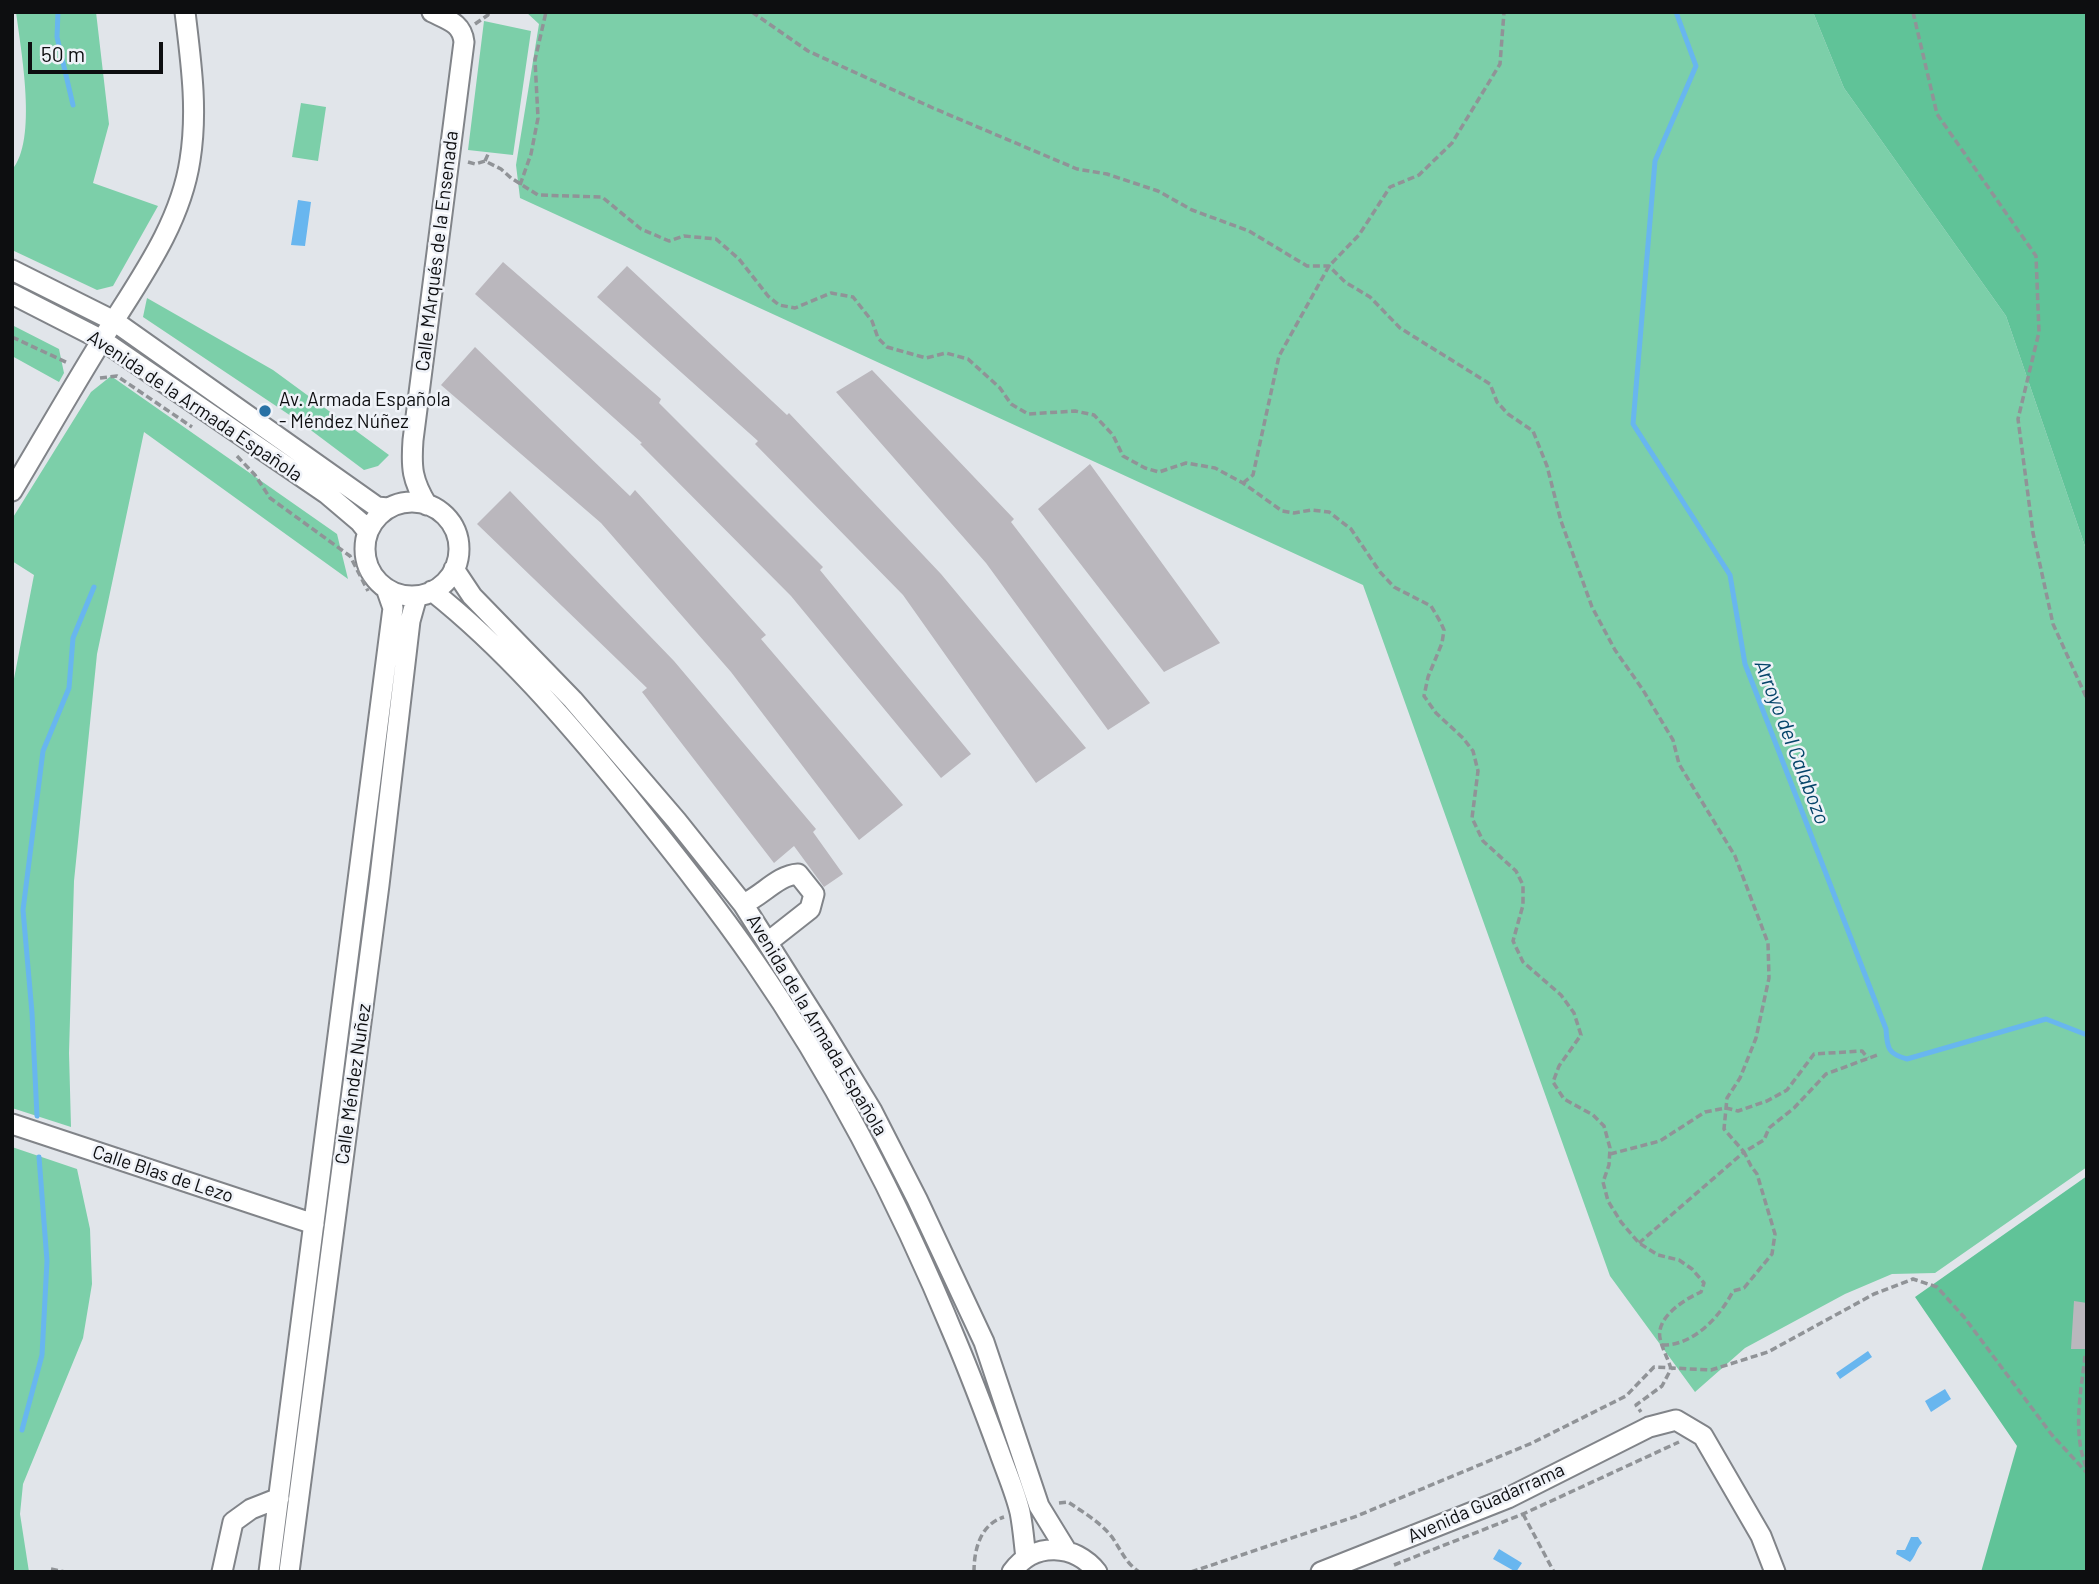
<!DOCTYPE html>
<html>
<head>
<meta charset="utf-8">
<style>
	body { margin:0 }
	#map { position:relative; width:2099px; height:1584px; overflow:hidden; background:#e1e5ea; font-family:Barlow,sans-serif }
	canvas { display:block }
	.frame { position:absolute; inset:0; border:14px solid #0d0e10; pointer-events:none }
	.scale { position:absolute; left:28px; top:42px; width:135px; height:32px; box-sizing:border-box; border:4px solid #0d0e10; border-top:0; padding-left:9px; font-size:21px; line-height:24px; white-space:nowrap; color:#0d0e10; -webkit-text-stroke:5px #eff2f8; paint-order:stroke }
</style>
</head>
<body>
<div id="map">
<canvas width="2099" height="1584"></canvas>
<div class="frame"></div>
<div class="scale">50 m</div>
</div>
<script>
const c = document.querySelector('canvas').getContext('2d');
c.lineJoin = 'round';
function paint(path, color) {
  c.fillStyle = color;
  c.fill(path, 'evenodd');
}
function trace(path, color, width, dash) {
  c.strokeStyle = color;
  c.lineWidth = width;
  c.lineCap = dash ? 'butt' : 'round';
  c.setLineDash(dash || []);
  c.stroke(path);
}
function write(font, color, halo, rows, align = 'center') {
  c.font = font + ' Barlow,sans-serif';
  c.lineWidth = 5;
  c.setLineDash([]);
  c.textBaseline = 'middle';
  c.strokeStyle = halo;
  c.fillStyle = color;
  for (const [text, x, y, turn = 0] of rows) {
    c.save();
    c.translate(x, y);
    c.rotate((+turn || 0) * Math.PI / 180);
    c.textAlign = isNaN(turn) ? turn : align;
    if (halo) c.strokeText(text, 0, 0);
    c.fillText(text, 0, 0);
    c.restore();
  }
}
paint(new Path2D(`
	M16 12H96L109 124 93 183 158 206 113 286 97 290 12 250V170C38 140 21 51 16 12Z
	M526 12H1813L1844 88 2006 316 2087 552V1167L1935 1273 1892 1274 1845 1294 1745 1348 1695 1392 1610 1276 1363 585 520 198 516 165 539 24Z
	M484 21 531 31 513 155 468 150Z
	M301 103 326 107 318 161 292 157Z
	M147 298 273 370 389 455 378 466 364 470 300 422 143 317Z
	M12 325 59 349 64 373 59 382 12 356Z
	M111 376 337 534 348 579 144 432 97 654 74 881 69 1053 71 1127 12 1108V689L34 575 12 561V519L91 392Z
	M12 1147 77 1169 90 1229 92 1284 83 1338 23 1484 20 1514 29 1572H12Z`), '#7ccfa9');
paint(new Path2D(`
	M1813 12H2087V552L2006 316 1844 88Z
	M2087 1176V1572H1981L2017 1446 1915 1297Z`), '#60c398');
paint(new Path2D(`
	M298 200 311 202 305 246 291 245Z
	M1868 1351 1872 1357 1840 1379 1836 1373Z
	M1945 1389 1951 1399 1931 1412 1925 1401Z
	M1911 1537H1918L1922 1543C1916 1549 1916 1556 1910 1562L1896 1554 1897 1550H1905Z
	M1499 1549 1522 1563 1516 1572 1493 1559Z`), '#68b6ef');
trace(new Path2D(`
	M58 12 57 37 73 105
	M1676 12 1696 66 1655 161 1633 424 1730 575 1745 664 1886 1029C1887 1048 1888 1054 1907 1059L2046 1019 2087 1035
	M37 1116 32 1013 23 910 43 751 69 688 73 638 94 587
	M22 1430 42 1355 47 1261 39 1157`), '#68b6ef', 5);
paint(new Path2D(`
	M503 262 661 399 659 403 823 567 820 570 971 754 941 778 791 596 640 444 642 443 475 294Z
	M627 266 787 415 789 413 941 574 1086 748 1036 783 903 595 755 444 758 441 597 297Z
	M475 347 630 496 635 490 766 635 761 639 903 805 859 840 731 672 601 523 441 385Z
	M872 370 1014 519 1011 522 1150 703 1108 730 986 563 836 392Z
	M1090 464 1220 643 1164 672 1038 509Z
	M510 491 674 661 816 829 813 832 843 874 824 887 794 846 774 863 642 692 647 688 477 524Z
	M2074 1301 2087 1303V1349H2071Z`), '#bab7bd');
const street = new Path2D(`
	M12 270 114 321 377 507 388 508
	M12 294 102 340 327 494 360 522 368 532
	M12 491C42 441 71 390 102 340 136 284 180 227 190 160 198 110 191 62 185 12
	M365 549a47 47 0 1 1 94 0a47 47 0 1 1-94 0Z
	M427 505C412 480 411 468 413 440L464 42C462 23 448 20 432 12
	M454 569 472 596 573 700 676 820 743 904 824 1032 872 1111 917 1199 984 1342 1039 1506 1066 1550
	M432 591C504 648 566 720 624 791 668 846 714 903 754 961 835 1078 901 1207 955 1338 971 1376 985 1413 999 1451 1006 1471 1015 1491 1020 1512 1023 1527 1024 1542 1026 1558
	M743 904C762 896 778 875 798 874L814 894 810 909 768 942
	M12 1124 314 1224
	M222 1572 233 1522 251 1509 279 1498
	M269 1572 393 608 386 588
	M289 1572 379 885 410 621 417 596
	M1012 1572C1034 1541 1075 1544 1097 1572
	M1321 1572 1508 1498 1649 1427 1676 1420 1703 1436 1761 1536 1775 1572`);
trace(street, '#818489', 23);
trace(new Path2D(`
	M752 12 808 51 933 108 1077 169 1107 174 1158 191 1192 210 1249 231 1307 266H1329L1345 282 1370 297 1400 328 1490 384 1497 402 1508 414 1533 431 1547 466 1561 521 1592 607 1615 650 1643 690 1673 740 1679 764 1735 856 1768 943 1769 978 1756 1038 1740 1078 1727 1098 1724 1129 1744 1152 1639 1243
	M1913 12 1937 114 2036 256 2039 332 2018 419 2033 533 2053 624 2087 699
	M475 24 488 15V12
	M485 161 489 152
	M468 162 475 164 485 161 501 169 511 178 538 195 602 197 641 229 669 241 684 236 716 239 739 259 768 296 779 305 795 308 831 293 853 297 872 321 878 338 887 347 926 358 946 353 968 359 1000 388 1011 404 1028 414 1075 411 1094 415 1113 435 1123 456 1145 468 1159 472 1186 463 1215 468 1243 483 1282 511 1294 513 1311 510 1329 512 1351 529 1380 572 1394 587 1431 606 1441 623 1444 630 1442 643 1428 677 1424 696 1436 713 1463 738 1473 751 1478 771 1472 818 1483 841 1516 871 1523 885V905L1513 941 1523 962 1561 995 1574 1013 1581 1035 1559 1066 1553 1082 1564 1099 1593 1115 1604 1126 1610 1148 1609 1165 1603 1182 1608 1201 1621 1222 1639 1243 1658 1255 1679 1260 1692 1269 1704 1283 1701 1292C1685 1299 1656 1317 1660 1338 1662 1349 1668 1358 1671 1369L1662 1386 1636 1405 1641 1412
	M520 185 531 154 538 118 535 60 546 12
	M12 337 68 363
	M100 378 117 376 192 427
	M237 456 255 475 270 498 350 556 368 591
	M1243 483 1253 475 1279 356 1329 266 1359 235 1390 187 1419 175 1452 143 1500 64 1504 12
	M1610 1154 1660 1141 1705 1112 1726 1108 1738 1111 1767 1101 1787 1090 1814 1054 1862 1051 1868 1058
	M1662 1345C1693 1346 1720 1317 1733 1291L1744 1288 1772 1254 1775 1234 1757 1174 1751 1166 1744 1152 1764 1140 1769 1128 1794 1108 1826 1074 1880 1054
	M2085 1356C2081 1392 2072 1434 2087 1469
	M1059 1503 1068 1502C1083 1512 1100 1522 1112 1537 1121 1550 1125 1562 1139 1572
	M1523 1514 1554 1572
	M1394 1565 1523 1514 1679 1442
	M51 1569 65 1572
	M974 1572C974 1548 981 1524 1004 1517
	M1191 1572 1357 1516 1532 1443 1626 1396 1654 1367 1711 1370 1768 1352 1874 1294 1913 1279 1937 1287 1964 1317 2052 1435 2087 1473`), '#909397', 3.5, [7, 3.5]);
trace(street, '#fff', 19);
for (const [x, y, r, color] of [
	[265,411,7,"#2871a5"]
]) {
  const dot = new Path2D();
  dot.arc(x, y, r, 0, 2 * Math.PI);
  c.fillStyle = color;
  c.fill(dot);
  trace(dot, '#eff2f8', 2.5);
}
write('19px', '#0d0e10', '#eff2f8', [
	["Calle MArqués de la Ensenada",437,251,-83],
	["Avenida de la Armada Española",195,406,34],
	["Avenida de la Armada Española",817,1025,59],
	["Calle Méndez Nuñez",353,1084,-82],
	["Calle Blas de Lezo",163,1174,18],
	["Avenida Guadarrama",1486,1503,-24]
]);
write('19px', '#0d0e10', '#eff2f8', [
	["Av. Armada Española",279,400],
	["- Méndez Núñez",279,422]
], 'left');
write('italic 21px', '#05456a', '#eff2f8', [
	["Arroyo del Calabozo",1792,742,69]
]);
</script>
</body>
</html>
